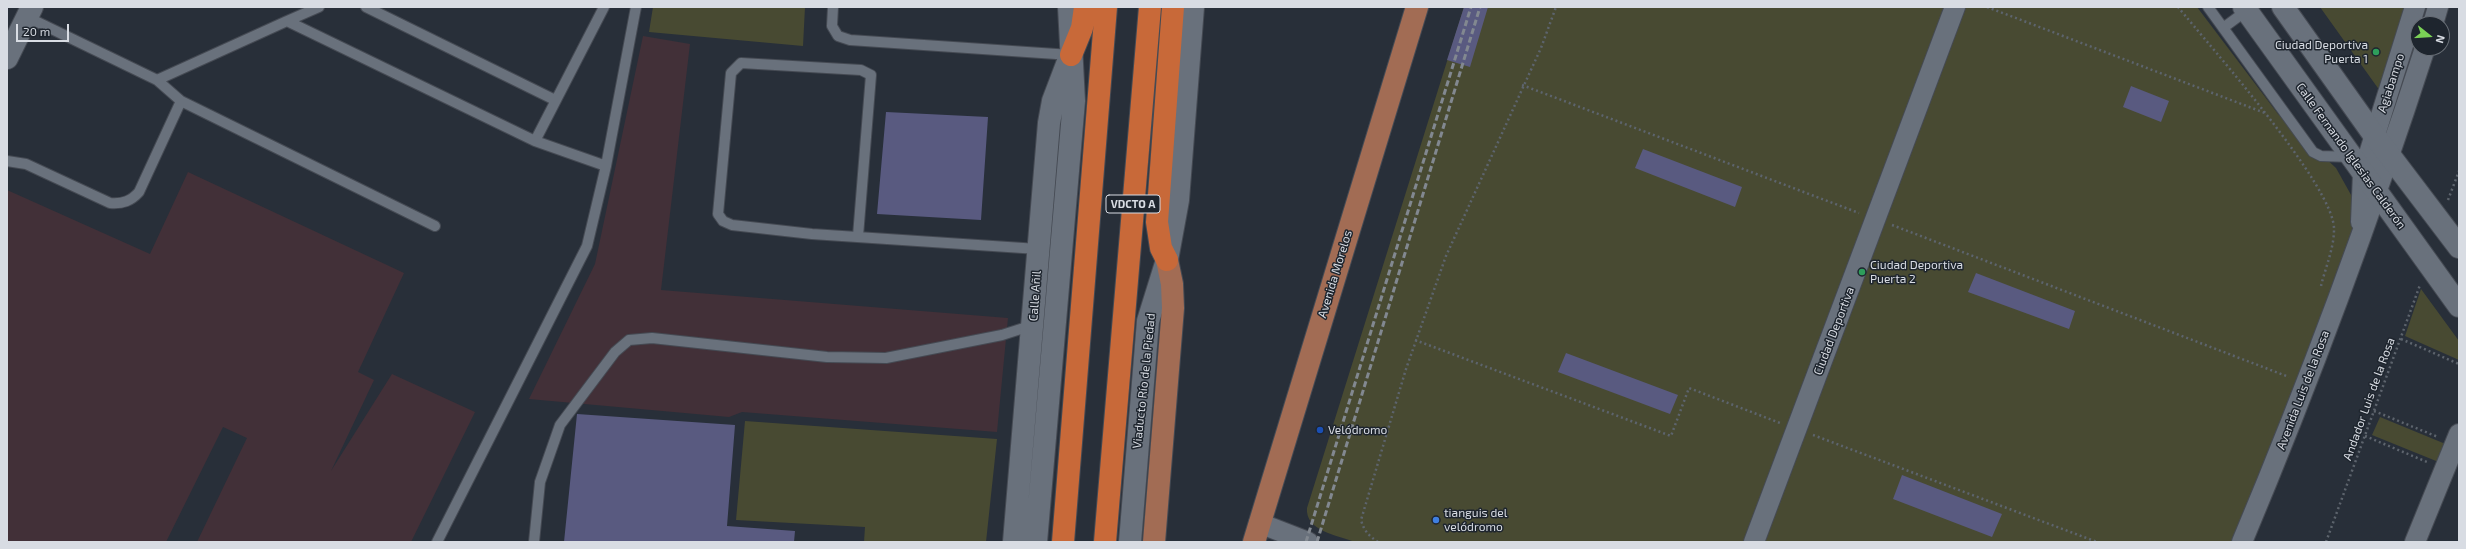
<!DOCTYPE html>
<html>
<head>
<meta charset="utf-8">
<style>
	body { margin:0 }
	#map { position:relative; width:2466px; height:549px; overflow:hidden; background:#282f39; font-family:"Exo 2",sans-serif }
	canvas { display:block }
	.frame { position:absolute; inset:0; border:8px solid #d8dce3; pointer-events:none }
	.north { position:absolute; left:2410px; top:16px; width:40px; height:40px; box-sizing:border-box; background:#1e252e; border:1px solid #686e76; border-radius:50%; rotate:107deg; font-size:11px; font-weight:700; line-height:16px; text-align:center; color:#d8dce3 }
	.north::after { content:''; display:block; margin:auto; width:14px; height:18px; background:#7bd156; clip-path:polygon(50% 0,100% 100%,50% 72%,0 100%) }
	.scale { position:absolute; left:16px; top:24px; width:53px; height:18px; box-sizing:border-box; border:2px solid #d8dce3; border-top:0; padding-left:5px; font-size:12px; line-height:14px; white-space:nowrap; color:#d8dce3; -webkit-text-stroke:3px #1e252e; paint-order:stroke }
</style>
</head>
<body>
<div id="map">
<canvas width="2466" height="549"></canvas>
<div class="frame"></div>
<div class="north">N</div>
<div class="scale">20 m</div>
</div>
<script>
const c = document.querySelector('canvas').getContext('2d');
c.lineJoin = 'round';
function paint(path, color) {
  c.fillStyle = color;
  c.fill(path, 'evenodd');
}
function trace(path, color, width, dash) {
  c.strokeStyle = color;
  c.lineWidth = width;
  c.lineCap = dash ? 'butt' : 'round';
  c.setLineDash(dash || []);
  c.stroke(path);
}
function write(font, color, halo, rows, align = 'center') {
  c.font = font + ' "Exo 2",sans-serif';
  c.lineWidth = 3;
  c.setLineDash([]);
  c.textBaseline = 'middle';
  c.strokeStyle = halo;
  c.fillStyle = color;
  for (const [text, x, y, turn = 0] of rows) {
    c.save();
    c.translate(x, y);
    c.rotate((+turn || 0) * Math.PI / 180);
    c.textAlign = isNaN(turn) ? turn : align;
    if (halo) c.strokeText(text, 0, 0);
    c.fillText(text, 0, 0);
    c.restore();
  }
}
paint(new Path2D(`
	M643 36 690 44 661 290 1008 318 997 432 742 412 729 417 529 399 595 264Z
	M188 172 404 273 358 372 374 380 331 471 392 374 475 412 411 542H197L247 438 223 427 166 542H7V190L150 254Z`), '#423038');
paint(new Path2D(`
	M653 7H805L803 46 649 32Z
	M1464 7H2197L2278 114 2336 168 2355 202 2356 235 2237 542H1355C1337 535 1305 531 1307 508Z
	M2320 7H2414L2385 98Z
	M2421 289 2459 341V360L2405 336Z
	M2380 417 2448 445 2441 463 2372 435Z
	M745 421 997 439 986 542H864L865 527 736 520Z`), '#484a32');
paint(new Path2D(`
	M1464 7H1488L1470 67 1447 60Z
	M2131 86 2169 101 2161 122 2123 107Z
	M886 112 988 117 981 220 877 214Z
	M1643 149 1742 187 1735 207 1635 168Z
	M1976 273 2075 311 2069 329 1968 292Z
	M1566 353 1678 395 1670 414 1558 372Z
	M577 414 735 425 727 526 795 531 794 542H564Z
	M1902 475 2002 514 1992 537 1893 499Z`), '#595a80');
const lane = new Path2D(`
	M366 7 555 100
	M604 7 535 141 606 166
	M833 7 832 26 838 36 850 40 1071 55
	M2208 7 2313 152 2321 156 2351 157
	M27 17 157 80 181 101 435 226
	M287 21 319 7
	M2223 28 2246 11
	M157 80 287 21 535 141
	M7 161 26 164 110 203C123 204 131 201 139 192L181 101
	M858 236 871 75 861 70 741 63 731 73 718 214 723 221 732 225 812 234 1038 249
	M437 542 587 246 606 166 636 7
	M534 542 540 482 560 425 615 352 629 340 652 338 827 357 886 358 1002 335 1033 325`);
const street = new Path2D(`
	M2433 24 2438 7
	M2361 222 2363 173 2415 7
	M1259 523 1308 542
	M1754 542 1955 7
	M2242 542C2310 380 2371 215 2425 48
	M2415 542 2459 434`);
const secondary = new Path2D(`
	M2244 7 2459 306
	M2283 7 2374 135 2459 247
	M7 58 32 7
	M1014 542 1049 123 1053 101 1069 59
	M1036 542 1074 101 1069 7
	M1130 542 1148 321 1167 260 1178 200 1193 7`);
const primary = new Path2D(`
	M1154 542 1173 308 1172 284 1167 260
	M1254 542 1417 7`);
const highway = new Path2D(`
	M1071 55 1082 28 1085 7
	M1167 260 1161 248 1157 222 1173 7
	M1063 542 1106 7
	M1105 542 1150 7`);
trace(lane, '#454a53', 12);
trace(street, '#454a53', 22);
trace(secondary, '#454a53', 24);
trace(primary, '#454a53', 24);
trace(highway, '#454a53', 24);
trace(new Path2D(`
	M1987 7 2265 113
	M2178 7C2209 45 2336 188 2334 230 2334 248 2325 269 2321 286
	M1522 85 1859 213
	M2448 200 2459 171
	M1892 225 2289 377
	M2401 339 2459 364
	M1415 340 1671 436 1689 388 1780 423
	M2374 411 2438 437
	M1813 435 2097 542
	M2365 436 2427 462
	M1378 542C1369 536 1364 531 1361 520L1406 369 1446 256 1541 48 1556 7
	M2326 542 2420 285`), '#5d646d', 2.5, [2, 3]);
trace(lane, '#69717c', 10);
trace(street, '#69717c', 20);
trace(secondary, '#69717c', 22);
trace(primary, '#a26c54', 22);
trace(highway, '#c86939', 22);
trace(new Path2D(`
	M1306 542 1471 7
	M1317 542 1480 7`), '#828890', 3, [6, 3]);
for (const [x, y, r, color] of [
	[2376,52,4,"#2e9e5b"],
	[1862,272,4,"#2e9e5b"],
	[1320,430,4,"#1a4fb4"],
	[1436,520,4,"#3f7fe0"]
]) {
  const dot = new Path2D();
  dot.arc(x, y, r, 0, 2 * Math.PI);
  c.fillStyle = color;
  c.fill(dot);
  trace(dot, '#1e252e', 1.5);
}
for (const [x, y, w] of [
	[1133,204,54]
]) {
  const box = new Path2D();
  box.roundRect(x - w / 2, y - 9, w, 18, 3);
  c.fillStyle = '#1e252e';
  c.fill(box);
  trace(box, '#d8dce3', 1);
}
write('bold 11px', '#d8dce3', null, [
	["VDCTO A",1133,204]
]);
write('12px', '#d8dce3', '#1e252e', [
	["Ciudad Deportiva",2368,45,"right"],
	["Puerta 1",2368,59,"right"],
	["Ciudad Deportiva",1870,265],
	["Puerta 2",1870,279],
	["Velódromo",1328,430],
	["tianguis del",1444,513],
	["velódromo",1444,527]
], 'left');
write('12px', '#d8dce3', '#1e252e', [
	["Agiabampo",2391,83,-72],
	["Calle Fernando Iglesias Calderón",2351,156,54],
	["Avenida Morelos",1335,274,-73],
	["Calle Añil",1035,296,-86],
	["Ciudad Deportiva",1834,331,-69],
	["Viaducto Río de la Piedad",1144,381,-84],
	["Avenida Luis de la Rosa",2303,390,-69],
	["Andador Luis de la Rosa",2369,399,-70]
]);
</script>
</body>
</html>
